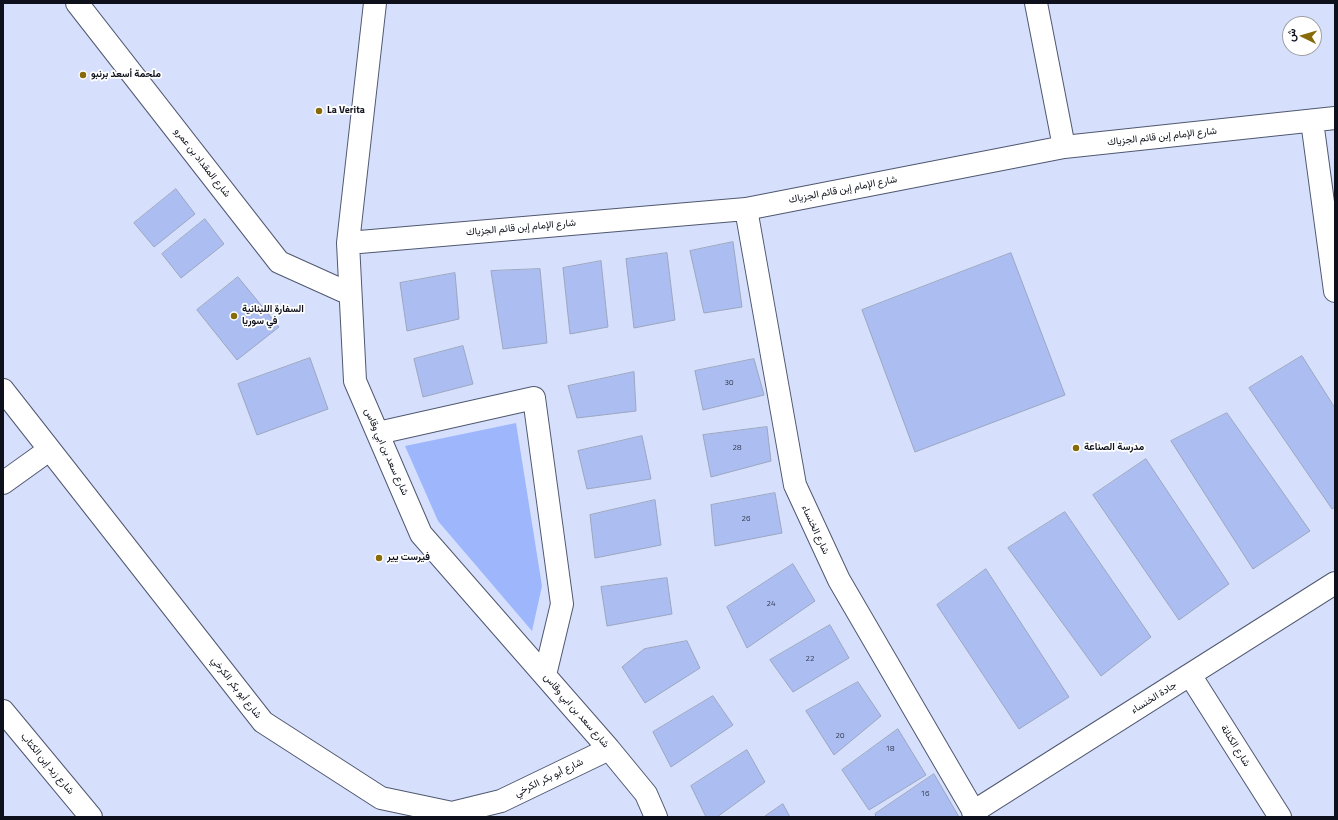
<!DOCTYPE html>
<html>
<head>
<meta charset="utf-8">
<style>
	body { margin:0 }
	#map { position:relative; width:1338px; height:820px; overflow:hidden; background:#d6e0fc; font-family:"Titillium Web",Vazirmatn,sans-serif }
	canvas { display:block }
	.frame { position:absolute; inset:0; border:4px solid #0e111b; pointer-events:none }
	.north { position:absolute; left:1282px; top:16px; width:40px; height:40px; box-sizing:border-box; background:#fff; border:1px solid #9fa0a4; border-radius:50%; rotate:275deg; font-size:11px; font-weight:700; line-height:16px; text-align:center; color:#0e111b }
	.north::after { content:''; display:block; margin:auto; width:14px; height:18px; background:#886b09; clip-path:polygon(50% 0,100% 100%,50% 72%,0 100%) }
</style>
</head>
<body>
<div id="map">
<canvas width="1338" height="820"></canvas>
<div class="frame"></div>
<div class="north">ش</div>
</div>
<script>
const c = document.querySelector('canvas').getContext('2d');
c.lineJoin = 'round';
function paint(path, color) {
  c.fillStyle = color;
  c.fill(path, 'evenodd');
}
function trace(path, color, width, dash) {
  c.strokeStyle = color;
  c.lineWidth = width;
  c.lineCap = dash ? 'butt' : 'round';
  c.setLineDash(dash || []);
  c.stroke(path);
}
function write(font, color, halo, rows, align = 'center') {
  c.font = font + ' "Titillium Web",Vazirmatn,sans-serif';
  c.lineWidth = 3.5;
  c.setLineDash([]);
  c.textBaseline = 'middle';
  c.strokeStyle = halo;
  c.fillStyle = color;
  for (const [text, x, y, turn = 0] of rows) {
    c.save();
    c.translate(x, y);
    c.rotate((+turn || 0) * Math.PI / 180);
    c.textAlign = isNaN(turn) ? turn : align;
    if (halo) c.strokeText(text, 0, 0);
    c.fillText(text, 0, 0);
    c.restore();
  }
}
paint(new Path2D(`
	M516 423 542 586 532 631 438 521 405 446Z`), '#9eb6fb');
const building = new Path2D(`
	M176 189 195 214 154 247 134 223Z
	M205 219 224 244 181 278 162 254Z
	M733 242 742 307 704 313 690 251Z
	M667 253 675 320 634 328 626 259Z
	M1011 253 1065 395 915 452 862 310Z
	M601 261 608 327 570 334 563 268Z
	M540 269 547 343 503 349 491 271Z
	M455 273 459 319 407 331 400 283Z
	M238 277 279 327 237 360 197 310Z
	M463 346 473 384 423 397 414 359Z
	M1302 356 1335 408V507L1332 509 1249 388Z
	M310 358 328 409 257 435 238 384Z
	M754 359 764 395 703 410 695 371Z
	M634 372 636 411 577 418 568 386Z
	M1227 413 1310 531 1253 569 1171 441Z
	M767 427 771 461 711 477 703 435Z
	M642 436 651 479 587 489 578 451Z
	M1146 459 1229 584 1179 620 1093 495Z
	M775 493 782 533 715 546 711 505Z
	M655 500 661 545 595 558 590 515Z
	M1065 512 1151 637 1101 676 1008 548Z
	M793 564 815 601 747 648 727 607Z
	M986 569 1069 697 1019 729 937 605Z
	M667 578 672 614 607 626 601 587Z
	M830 625 849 658 793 692 770 660Z
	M687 641 700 668 645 703 622 667 644 649Z
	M858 682 881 716 834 755 806 711Z
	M713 696 733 725 671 767 653 732Z
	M898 729 926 775 869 810 842 770Z
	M747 750 765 782 717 817H706L691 786Z
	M934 774 959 817H876L875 814Z
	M783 804 790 817H764Z`);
paint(building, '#abbdf1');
trace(building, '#9ca6c0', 1);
const minor = new Path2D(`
	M77 3 279 262 350 294
	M375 3 348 243 355 381 421 534 609 749 646 794 656 817
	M1036 3 1064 147
	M1312 121 1335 291
	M746 209 795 485 839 580 977 817
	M348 243 746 209 1064 147 1335 118
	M3 390 263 722 381 798 452 813 501 801 609 749
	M378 433 534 398 562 604 545 675
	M3 483 49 450
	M1190 675 1280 817
	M3 711 91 817
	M973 812 1335 583`);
trace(minor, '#505870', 24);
trace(minor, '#fff', 22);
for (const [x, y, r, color] of [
	[83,75,4,"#886b09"],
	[319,111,4,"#886b09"],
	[234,316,4,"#886b09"],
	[1076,448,4,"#886b09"],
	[379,558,4,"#886b09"]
]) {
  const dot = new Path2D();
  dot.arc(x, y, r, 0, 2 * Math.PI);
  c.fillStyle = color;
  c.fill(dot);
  trace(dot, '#fff', 1.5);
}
write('8px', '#353c50', null, [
	["30",729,383],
	["28",737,448],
	["26",746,519],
	["24",771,604],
	["22",810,659],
	["20",840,736],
	["18",890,749],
	["16",925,794]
]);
write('bold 10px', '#0e111b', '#fff', [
	["ملحمة أسعد برنبو",91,75],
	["La Verita",327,111],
	["السفارة اللبنانية",242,310],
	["في سوريا",242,322],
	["مدرسة الصناعة",1084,448],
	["فيرست يير",387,558]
], 'left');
write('10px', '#0e111b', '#fff', [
	["شارع الإمام إبن قائم الجزياك",1162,137,-6],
	["شارع المقداد بن عمرو",202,163,52],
	["شارع الإمام إبن قائم الجزياك",843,190,-11],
	["شارع الإمام إبن قائم الجزياك",521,228,-5],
	["شارع سعد بن ابي وقاس",386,452,66],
	["شارع الخنساء",815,530,65],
	["شارع أبو بكر الكرخي",236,688,52],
	["جادة الخنساء",1154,698,-32],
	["شارع سعد بن ابي وقاس",576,711,49],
	["شارع الكنانة",1235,746,58],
	["شارع زيد إبن الكتاب",47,764,50],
	["شارع أبو بكر الكرخي",549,778,-26]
]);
</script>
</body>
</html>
